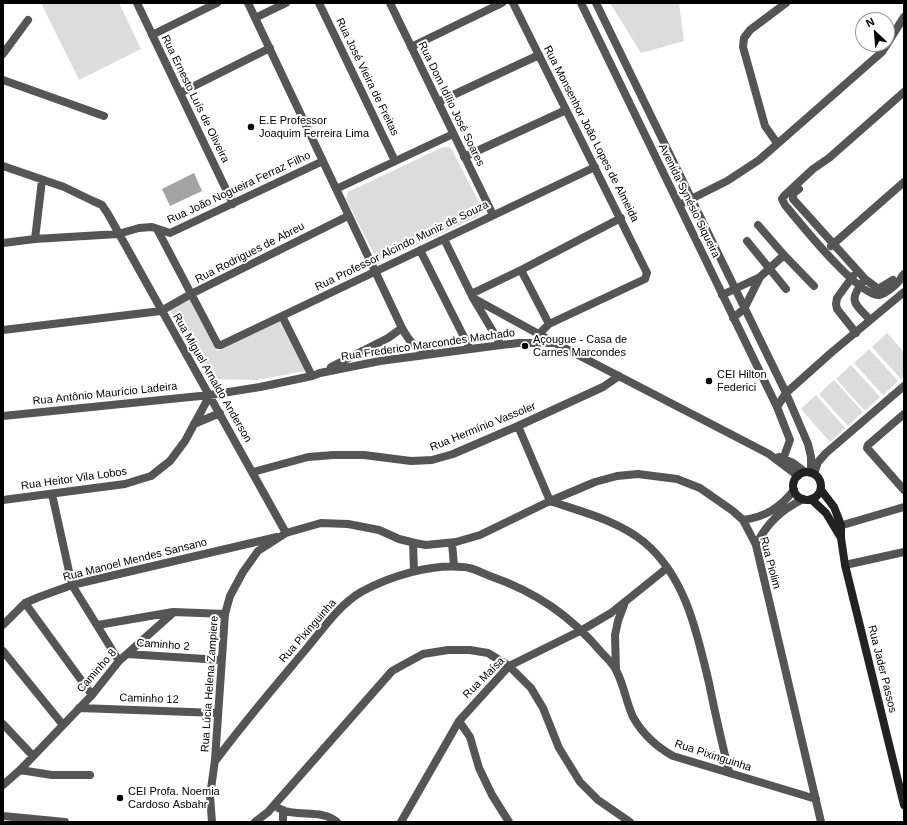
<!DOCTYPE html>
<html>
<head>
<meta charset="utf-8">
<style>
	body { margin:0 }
	#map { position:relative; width:907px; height:825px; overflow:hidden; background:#fff; font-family:Arial,sans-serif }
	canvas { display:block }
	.frame { position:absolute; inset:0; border:4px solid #000; pointer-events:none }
	.north { position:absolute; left:855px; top:12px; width:40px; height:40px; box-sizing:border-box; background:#fff; border:1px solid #999; border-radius:50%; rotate:334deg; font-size:11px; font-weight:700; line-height:16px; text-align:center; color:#000 }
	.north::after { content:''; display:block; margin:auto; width:14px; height:18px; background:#000; clip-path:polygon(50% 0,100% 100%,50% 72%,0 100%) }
</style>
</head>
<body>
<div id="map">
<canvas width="907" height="825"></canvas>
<div class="frame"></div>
<div class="north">N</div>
</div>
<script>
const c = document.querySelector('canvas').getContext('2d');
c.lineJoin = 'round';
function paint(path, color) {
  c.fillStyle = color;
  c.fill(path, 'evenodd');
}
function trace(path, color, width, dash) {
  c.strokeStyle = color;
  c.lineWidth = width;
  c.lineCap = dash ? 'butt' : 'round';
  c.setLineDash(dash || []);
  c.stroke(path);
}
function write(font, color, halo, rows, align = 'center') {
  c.font = font + ' Arial,sans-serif';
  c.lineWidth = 4;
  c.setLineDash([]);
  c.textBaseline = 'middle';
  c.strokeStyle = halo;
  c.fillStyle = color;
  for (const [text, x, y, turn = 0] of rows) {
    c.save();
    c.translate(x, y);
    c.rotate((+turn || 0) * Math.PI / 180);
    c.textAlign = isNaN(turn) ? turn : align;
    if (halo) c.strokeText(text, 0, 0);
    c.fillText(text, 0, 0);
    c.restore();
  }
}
paint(new Path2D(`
	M41 3H119L141 49 79 80Z
	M610 3H679L684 41 641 53Z
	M447 147 451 148 480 204 481 211 479 216 384 260 378 259 375 256 346 199 348 192 441 148Z
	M189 298 217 351 279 320 305 371 257 380 210 379 170 310Z
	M887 333 904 352V377L901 379 872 347Z
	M869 349 898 381 883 395 854 363Z
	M851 365 880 397 865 411 836 379Z
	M834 380 863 412 848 426 819 394Z
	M816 395 845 428 830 442 801 409Z`), '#dcdcdc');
paint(new Path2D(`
	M194 173 202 191 170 206 162 189Z`), '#a3a3a3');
trace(new Path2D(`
	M137 3 233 204
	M248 3 402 328C409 341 415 349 430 352
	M319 3 395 161
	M390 3 493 215
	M513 3 647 273 645 279 549 324 539 334
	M581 3 777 407 790 440 782 462
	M596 3 786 393 808 444 811 457V473
	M255 18 286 3
	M152 35 217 3
	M411 47 502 3
	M3 54 28 20
	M3 80 104 116
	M904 92 829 158 813 169 784 196 782 199 785 205C799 222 859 297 879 295 885 294 895 286 899 281 901 279 901 276 904 274
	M180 93 270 48
	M438 102 539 55
	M777 143 765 126 743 47 744 38 750 30 786 3
	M464 157 566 110
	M3 166 64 187 93 201 102 205 108 214 286 533
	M336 189 453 134
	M799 189 793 194V199L865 279 877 288H880L893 280
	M679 205 727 181 759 160 882 52 904 17
	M758 225 784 255 814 286
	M157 229 217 343 218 345H221L595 167
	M35 239 42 180
	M444 239 473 298 501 345
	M747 241 786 289
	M3 243 35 239 118 234 139 228 152 227 170 233 323 161
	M831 246 904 182
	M420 250 470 349
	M521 270 549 324
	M853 276 837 298 836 304 837 309 856 333
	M863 282C847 302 856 304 870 320
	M471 294 521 270 621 218
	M722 295 760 277 784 255
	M473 298 555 343 769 454 798 476
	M282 316 312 376
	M733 318 744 309 760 277
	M3 330 161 311 191 294 348 216
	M331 367 388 338 402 328
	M777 407 786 393 832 352 904 292
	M904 414 868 445 867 448 904 490
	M3 416 210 395 260 387 312 376 320 373 380 361 501 345 519 343H555
	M194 424 220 413
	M518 426 550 501C582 512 617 520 644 542 686 577 697 633 709 683 715 713 722 743 729 772
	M779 457 793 463 805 472
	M253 472 308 457 333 455H364L411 461 432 460 453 454 518 426 603 387 619 376
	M814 474 818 462 826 453 904 386
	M52 494 72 585 119 661
	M3 500 125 484 151 476 170 461 185 441 210 395
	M743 520C765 517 780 508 794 490
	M836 527 904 507
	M413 543 414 571
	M452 543 454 566
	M756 545C767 523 780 511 803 499
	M845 565 904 552
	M25 603 92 695
	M3 625 25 603 39 597 72 585 277 537
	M98 625 173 612
	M3 651 63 725
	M127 654 221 660
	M616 670 615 635 618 621 625 602
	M79 708 218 713
	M459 721 470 737 479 768 492 795 509 822
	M3 724 33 756
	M216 760C245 721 276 685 307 648 323 629 339 605 361 592 390 576 430 564 463 567 472 567 482 573 490 576 536 592 571 616 602 653 607 658 613 664 616 670 624 685 626 702 633 717 642 733 657 747 673 756L816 799
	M20 770 52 775H90
	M3 785 20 770 92 695 119 661 174 612 225 614
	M274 805C277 807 280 809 282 810 300 817 322 809 337 822
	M3 816 65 822
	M212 822 210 796 215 760 225 614 230 596 243 572 258 551 286 533 321 523 348 524 379 530 399 539 415 543 426 545 456 542 480 535 550 501 595 482 617 476 638 474 677 479 700 488 733 511 743 520 756 545 821 822
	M255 822 268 812 392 671 423 654 448 650H470L488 653 509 666 531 688 543 708 559 748 580 782 598 800 630 822
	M283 822V810
	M401 822 459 721 509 666 582 630 611 613 667 568`), '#555', 8);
trace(new Path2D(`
	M793 486a14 14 0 1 1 28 0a14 14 0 1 1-28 0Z
	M821 490 834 507 841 525V538L845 565 904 805
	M811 499 826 513 841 538`), '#222', 8);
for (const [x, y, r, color] of [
	[251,127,4,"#000"],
	[525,346,4,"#000"],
	[709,381,4,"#000"],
	[120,798,4,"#000"]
]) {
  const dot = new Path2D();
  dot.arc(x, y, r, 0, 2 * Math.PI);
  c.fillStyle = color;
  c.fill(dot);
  trace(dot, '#fff', 1.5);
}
write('11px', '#000', '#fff', [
	["Rua José Vieira de Freitas",367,77,64],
	["Rua Ernesto Luís de Oliveira",195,99,64],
	["Rua Dom Idílio José Soares",451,104,64],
	["Rua Monsenhor João Lopes de Almeida",591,134,63],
	["Rua João Nogueira Ferraz Filho",239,188,-25],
	["Avenida Synésio Siqueira",689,201,64],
	["Rua Professor Alcindo Muniz de Souza",402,246,-26],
	["Rua Rodrigues de Abreu",250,253,-27],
	["Rua Frederico Marcondes Machado",428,345,-8],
	["Rua Miguel Arnaldo Anderson",212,378,60],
	["Rua Antônio Maurício Ladeira",105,394,-6],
	["Rua Hermínio Vassoler",483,427,-22],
	["Rua Heitor Vila Lobos",74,479,-8],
	["Rua Manoel Mendes Sansano",135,560,-14],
	["Rua Piolim",770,563,75],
	["Rua Pixinguinha",308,631,-49],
	["Caminho 2",163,645,4],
	["Rua Jader Passos",882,669,76],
	["Caminho 8",97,671,-49],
	["Rua Maísa",484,678,-45],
	["Rua Lúcia Helena Zampiere",210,684,-86],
	["Caminho 12",149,699,2],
	["Rua Pixinguinha",713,756,18]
]);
write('11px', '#000', '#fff', [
	["E.E Professor",259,121],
	["Joaquim Ferreira Lima",259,134],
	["Açougue - Casa de",533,340],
	["Carnes Marcondes",533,353],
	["CEI Hilton",717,375],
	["Federici",717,388],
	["CEI Profa. Noemia",128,792],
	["Cardoso Asbahr",128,805]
], 'left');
</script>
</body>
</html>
